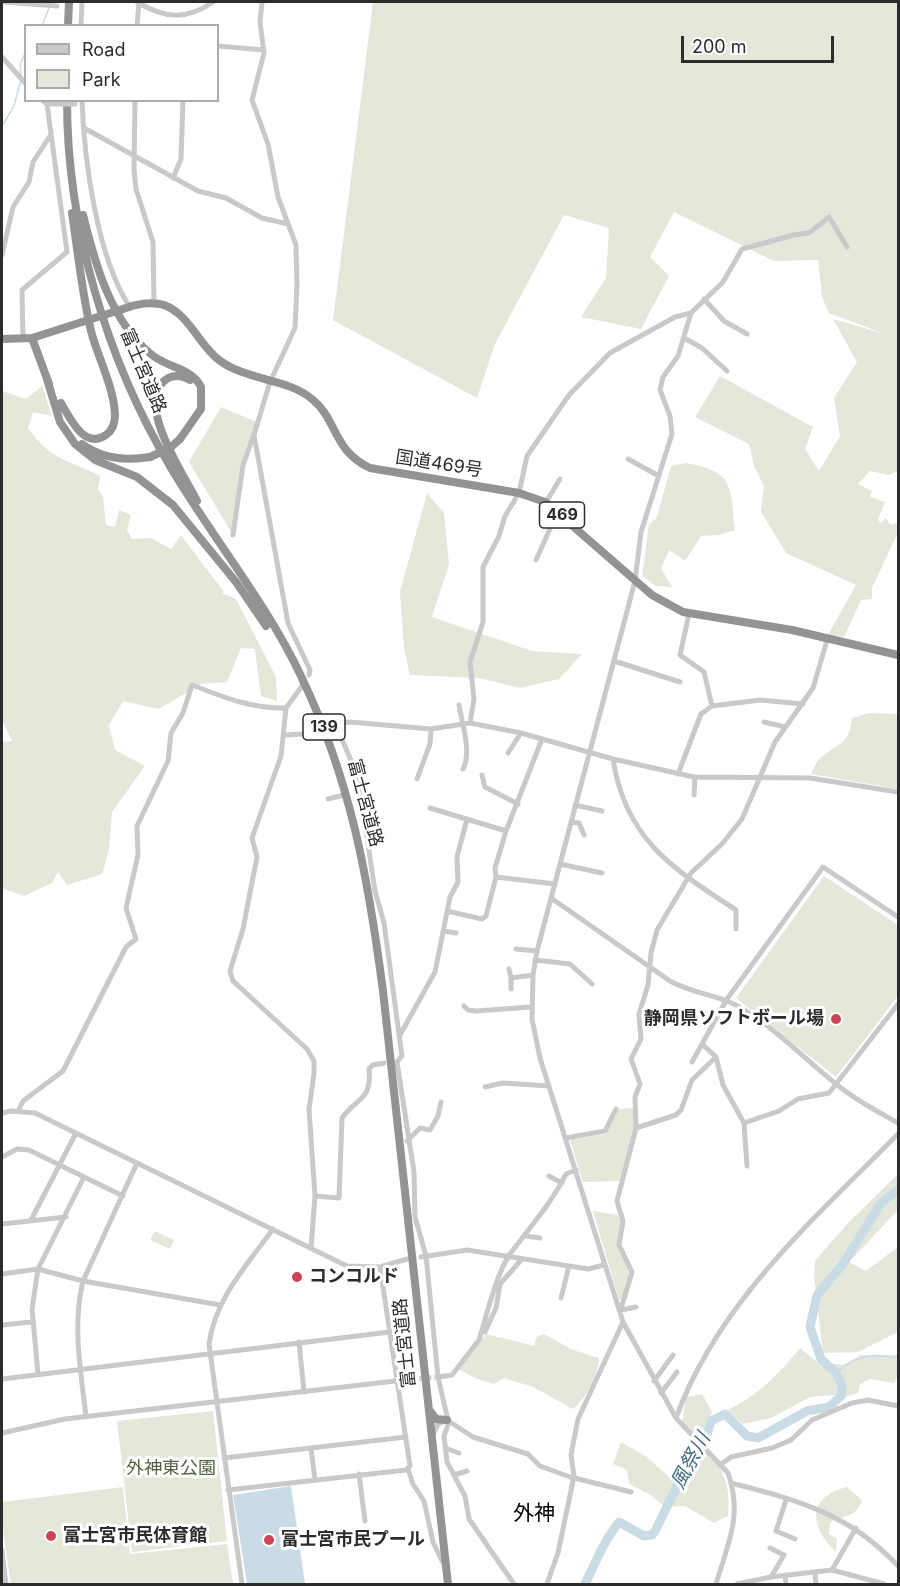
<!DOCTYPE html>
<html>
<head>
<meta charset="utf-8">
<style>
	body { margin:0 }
	#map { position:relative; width:900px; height:1586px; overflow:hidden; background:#fff; font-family:Inter,sans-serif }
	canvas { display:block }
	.frame { position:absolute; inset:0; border:3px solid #2c2c2c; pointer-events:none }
	.legend { position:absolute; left:24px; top:24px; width:195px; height:78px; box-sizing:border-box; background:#fff; border:2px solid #ababab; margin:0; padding:8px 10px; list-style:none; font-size:18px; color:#2c2c2c }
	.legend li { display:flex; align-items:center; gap:12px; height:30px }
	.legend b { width:30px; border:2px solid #ababab }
	.scale { position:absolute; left:681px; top:36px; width:153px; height:27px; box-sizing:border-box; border:3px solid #2c2c2c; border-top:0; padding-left:8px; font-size:18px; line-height:21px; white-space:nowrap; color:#2c2c2c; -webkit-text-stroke:4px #fff; paint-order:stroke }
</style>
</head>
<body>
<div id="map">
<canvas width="900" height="1586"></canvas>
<div class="frame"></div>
<ul class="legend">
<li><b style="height:8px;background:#c9c9c9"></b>Road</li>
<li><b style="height:16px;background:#e3e8db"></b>Park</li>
</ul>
<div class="scale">200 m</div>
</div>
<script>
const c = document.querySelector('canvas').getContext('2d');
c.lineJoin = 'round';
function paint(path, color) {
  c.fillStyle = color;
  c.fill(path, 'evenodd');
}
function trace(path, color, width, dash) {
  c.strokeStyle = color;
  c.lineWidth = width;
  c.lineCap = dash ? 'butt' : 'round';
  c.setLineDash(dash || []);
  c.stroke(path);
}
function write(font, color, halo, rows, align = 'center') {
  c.font = font + ' Inter,"Noto Sans JP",sans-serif';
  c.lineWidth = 6;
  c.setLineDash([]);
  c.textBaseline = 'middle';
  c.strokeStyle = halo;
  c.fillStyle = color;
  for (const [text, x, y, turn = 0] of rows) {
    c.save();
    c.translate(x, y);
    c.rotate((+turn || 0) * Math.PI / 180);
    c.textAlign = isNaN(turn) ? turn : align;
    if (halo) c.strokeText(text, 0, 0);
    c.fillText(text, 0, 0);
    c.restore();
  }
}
paint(new Path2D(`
	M373 2H898V471L889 475 870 471 858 484 872 491 870 497 885 502 878 519 880 523 886 518 890 524 898 523V532L872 588V599L861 600 844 637 828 635 856 585 786 553 761 512 764 486 754 466 749 444 695 417 720 376 813 427 805 449 819 471 840 436 834 398 857 362 833 319 885 334 829 313 822 297 818 260 774 261 674 212 650 257 669 276 641 329 581 317 606 278 609 228 564 215 495 344 477 398 333 320Z
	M42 386 52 416 33 412 28 428C51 461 67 459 100 476L98 490 103 496 106 525 115 527 119 510 131 515 127 530 132 539 151 538 171 549 181 535 224 592 222 593 236 599 276 677 277 701 261 696 255 649 241 648 227 682 201 684 159 709 123 701 109 725 115 750 145 766 112 812 109 850 102 874 67 885 58 872 52 883 24 896 2 888V742L12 741 2 720V391L26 399Z
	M221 407 257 422 242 464 233 535 189 462Z
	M685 463C735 471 730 486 735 530L719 535 701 536 685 561 669 550 661 568 672 587 655 586 642 575 649 525 657 517 671 466Z
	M427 493 444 513 449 564 432 617 532 651 582 654 559 679 520 688 479 678 410 675 404 648 400 592Z
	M869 713 898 714V789L811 774C814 769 816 761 821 757 839 742 849 746 852 718Z
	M824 876 898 925V996L836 1077 736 998Z
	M633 1108 634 1128 620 1181 583 1182 570 1140 606 1134 618 1109Z
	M898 1174V1210L849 1262 866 1271 898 1247V1332L858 1352 823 1353 814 1277 815 1261 849 1222Z
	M593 1211 618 1215 621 1221 617 1245 629 1272 622 1299 619 1300Z
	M155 1231 174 1240 170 1249 150 1240Z
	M486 1334 534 1346 537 1337 544 1334 573 1350 599 1358C598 1374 586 1399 573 1409L533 1387 504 1378 494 1384 475 1378 458 1369Z
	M800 1348 817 1362 844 1365 860 1355H898V1375L894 1383 870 1379 860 1384 858 1393 845 1397 834 1395 810 1397 771 1418 743 1424 727 1410C758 1396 779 1374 800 1348Z
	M702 1394 712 1412C697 1446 711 1447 723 1474 729 1487 729 1502 728 1516L714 1523 685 1506 665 1507 651 1495 629 1484 627 1470 613 1464 621 1442 647 1457 671 1479 683 1476 697 1452 694 1440 682 1422 686 1397Z
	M213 1411 227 1541 132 1552 117 1421Z
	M123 1487 130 1554 227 1544 233 1584H11L2 1525V1502Z
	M847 1487 862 1500C857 1517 845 1515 830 1522L829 1534 837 1539 836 1552C810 1527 806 1497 847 1487Z`), '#e3e8db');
paint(new Path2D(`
	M291 1486 305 1584H247L233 1495Z`), '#c9dce6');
trace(new Path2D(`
	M42 26 49 8
	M21 76 20 65 26 51
	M2 126 14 106 21 80
	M836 1373C853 1357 872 1352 895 1358L898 1355`), '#c9dce6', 1.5);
trace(new Path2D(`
	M585 1584C595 1563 604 1541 619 1522L644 1536 652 1535 655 1531 686 1468 705 1442 711 1421 725 1414 747 1436 758 1438 807 1411 829 1407 841 1396 842 1385 836 1373 821 1359 810 1327 817 1295 843 1264 881 1203 898 1190`), '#c9dce6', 9);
trace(new Path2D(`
	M404 1380 438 1377`), '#d5d5d5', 5, [5, 2.5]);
trace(new Path2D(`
	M4 2 57 6
	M137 2C164 18 186 21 213 2
	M262 2 260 22 264 53 252 100 268 144 278 197 296 245 297 284 295 328 270 382 254 435 288 623 310 670 309 675
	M81 26 82 2
	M137 26 139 2
	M218 46 264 50
	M2 57 26 84
	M82 100C84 160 97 256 129 306
	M135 100 134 170 136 189 153 242 154 303
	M84 128 198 191 226 198 262 218 288 224
	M173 178 181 159 183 100
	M2 255 13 207 29 182 33 162 50 136
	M704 299 724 321 747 334
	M684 338 702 348 727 371
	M23 339 22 290 67 252 47 104 42 100
	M628 459 659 476
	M546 502 560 479
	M572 524 582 512
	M233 535 243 465 253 437
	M536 560 558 511
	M614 661 680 682
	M302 686 286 708 281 756 252 838 257 857 243 929 230 971 233 981 307 1049 314 1061V1074L309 1109 315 1196 311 1248
	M459 705C462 723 472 753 463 769
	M712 706 760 700 803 704
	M764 722 785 727
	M335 723 353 765 360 791 375 891 384 923 402 1056 397 1062 414 1172 415 1217 426 1256 438 1377 447 1416 448 1425 444 1436 447 1462 465 1496 469 1519 514 1584
	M470 723 474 699 470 662 483 622V567L499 536 505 516 519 493 527 456 569 395 610 353 675 317 691 313
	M329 724 350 722 431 729 470 723 521 733 613 759 694 777 810 778 898 792
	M285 735 303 734 316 728
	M508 753 521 733
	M613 759C625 839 673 869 736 910V929
	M678 774 701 714 712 706 704 672 680 655 689 614
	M482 775 485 787 518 804
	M417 779 430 744 431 729
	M694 795 695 777
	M328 799 344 795
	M575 805 602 811
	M430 808 506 831
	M571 822 579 823 584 835
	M560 864 602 873
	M496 877 555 884
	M551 898 670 981C695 995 719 994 743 1009 777 1030 805 1059 836 1084 855 1100 877 1111 898 1123
	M447 911 482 919 486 916 496 877 495 868 506 831 542 739
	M443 931 456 933
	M516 949 537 951
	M535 960 570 964 592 984
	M509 969 511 978
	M511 989V978L533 975
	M464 1006 468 1010 476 1011 531 1007
	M400 1035 435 972 450 897 458 882 457 857 467 819
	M702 1044 716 1057 723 1085 744 1123 779 1111 798 1099 829 1093 898 1004
	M692 1062 727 999 823 867 898 917
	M485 1087 503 1083 549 1086
	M18 1111 23 1101 63 1071 126 947 136 939 126 908 138 855 137 826 168 761 171 733 183 713 192 685C223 697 252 709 286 708
	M2 1113 11 1111 35 1113 347 1266 380 1267 407 1259
	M744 1123 747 1166
	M636 1128 635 1097 640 1084 631 1059 641 1039 639 1014 648 985 651 953 657 930 691 873 722 844 742 819 775 742 813 688 828 637
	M566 1138 605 1131 616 1109
	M407 1141 420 1128 430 1130 438 1116 441 1102
	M2 1157 17 1149 29 1150 123 1196
	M549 1176 562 1183
	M315 1196 339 1198 342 1118C357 1097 372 1101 369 1069L373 1065 384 1063
	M31 1220 76 1133
	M2 1224 66 1217
	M526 1236 540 1238
	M421 1257 467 1250 588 1269 604 1265
	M2 1274 38 1269 83 1281 220 1305
	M561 1298 569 1266
	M621 1310 636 1307
	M620 1312 632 1272 619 1245 623 1221 617 1201 636 1128 676 1115 681 1110 692 1080 716 1057
	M2 1325 32 1322
	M485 1332 496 1308 500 1284 522 1259
	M479 1340C487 1315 496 1274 510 1254 530 1227 551 1204 566 1174L576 1170
	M299 1342 304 1392
	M38 1374 32 1309 38 1269 84 1177
	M438 1377 452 1375 479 1340
	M2 1379 390 1332
	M654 1381 673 1355
	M661 1393 677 1372
	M86 1417C81 1371 72 1326 83 1281L137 1163
	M676 1418C718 1302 814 1219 898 1134
	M2 1433 65 1419 404 1380
	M434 1433 438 1424 447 1420 473 1437 528 1454 540 1466 570 1477 631 1492
	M311 1448 315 1480
	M445 1448 459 1453
	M224 1458 406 1437
	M720 1465 731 1457 772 1448 791 1440 812 1420 852 1403 868 1400 898 1406
	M408 1469 413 1484 424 1501 433 1542 443 1563
	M359 1474 365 1521
	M454 1475 467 1471
	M731 1483C798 1500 850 1514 898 1566
	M228 1490 406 1470 410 1466 380 1267
	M786 1500 776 1531 795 1539
	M770 1548 784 1555 771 1577
	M2 1550 6 1584
	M832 1570 856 1528
	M815 1573 816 1584
	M785 1575 786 1584
	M242 1584 209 1344C215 1299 247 1265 273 1229
	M547 1584 558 1553 574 1476 571 1455 578 1419 623 1322
	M716 1584C728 1543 743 1516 728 1473L676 1418 623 1322 540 1058 532 1019 533 975 537 951 635 581 641 532 672 434 670 416 660 390 663 377 678 356 691 313 723 282 742 249 794 235 809 233 829 217 847 247
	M737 1584 771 1577 832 1570 884 1584`), '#c9c9c9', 5);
trace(new Path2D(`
	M68 26 69 2
	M67 100C67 227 106 359 171 468 212 537 266 602 301 676 351 781 368 877 383 991L448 1584
	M83 215C95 264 111 322 152 355 168 368 192 368 201 387V409L180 439
	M123 309C135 304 152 301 164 305 189 314 199 345 219 360 247 381 287 378 312 399 338 420 332 450 370 468L519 493 545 502 652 595 683 612 792 630 898 655
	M32 338 49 384
	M2 339 32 338 82 322
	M47 379 60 422 75 444 95 460 137 477 173 505 236 582 266 626
	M190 380C181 375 172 374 164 381 136 405 184 475 197 501
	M61 403C70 418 84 450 106 435 113 430 115 423 115 415 114 387 98 358 91 331 82 293 78 253 72 213
	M82 444C102 459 125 461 150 457
	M430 1411 436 1419 447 1420`), '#939393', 8);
trace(new Path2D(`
	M47 104H75`), '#c9c9c9', 5);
trace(new Path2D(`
	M82 322 123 309
	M150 457 170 448 180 439`), '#939393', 8);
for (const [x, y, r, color] of [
	[836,1019,6,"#ce4355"],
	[297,1277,6,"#ce4355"],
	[51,1536,6,"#ce4355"],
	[269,1540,6,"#ce4355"]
]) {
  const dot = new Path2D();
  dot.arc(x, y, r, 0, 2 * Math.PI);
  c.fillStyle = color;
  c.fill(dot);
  trace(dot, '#fff', 2);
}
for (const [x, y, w] of [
	[562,515,45],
	[324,727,42]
]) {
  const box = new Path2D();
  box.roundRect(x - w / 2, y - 13, w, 26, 4.5);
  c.fillStyle = '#fff';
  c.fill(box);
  trace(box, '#2c2c2c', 1.5);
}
write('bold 16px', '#2c2c2c', null, [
	["469",562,515],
	["139",324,727]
]);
write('18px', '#2c2c2c', '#fff', [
	["富士宮道路",143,371,67],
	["国道469号",439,464,9],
	["富士宮道路",365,803,75],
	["富士宮道路",405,1343,-96]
]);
write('bold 18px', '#2c2c2c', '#fff', [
	["静岡県ソフトボール場",824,1019,"right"],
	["コンコルド",309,1277],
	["富士宮市民体育館",63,1536],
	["富士宮市民プール",281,1540]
], 'left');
write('18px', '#516240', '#fff', [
	["外神東公園",171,1469]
]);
write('italic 20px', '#456f83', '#fff', [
	["風祭川",691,1461,-62]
]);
write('21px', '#000', '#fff', [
	["外神",534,1514]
]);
</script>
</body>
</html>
